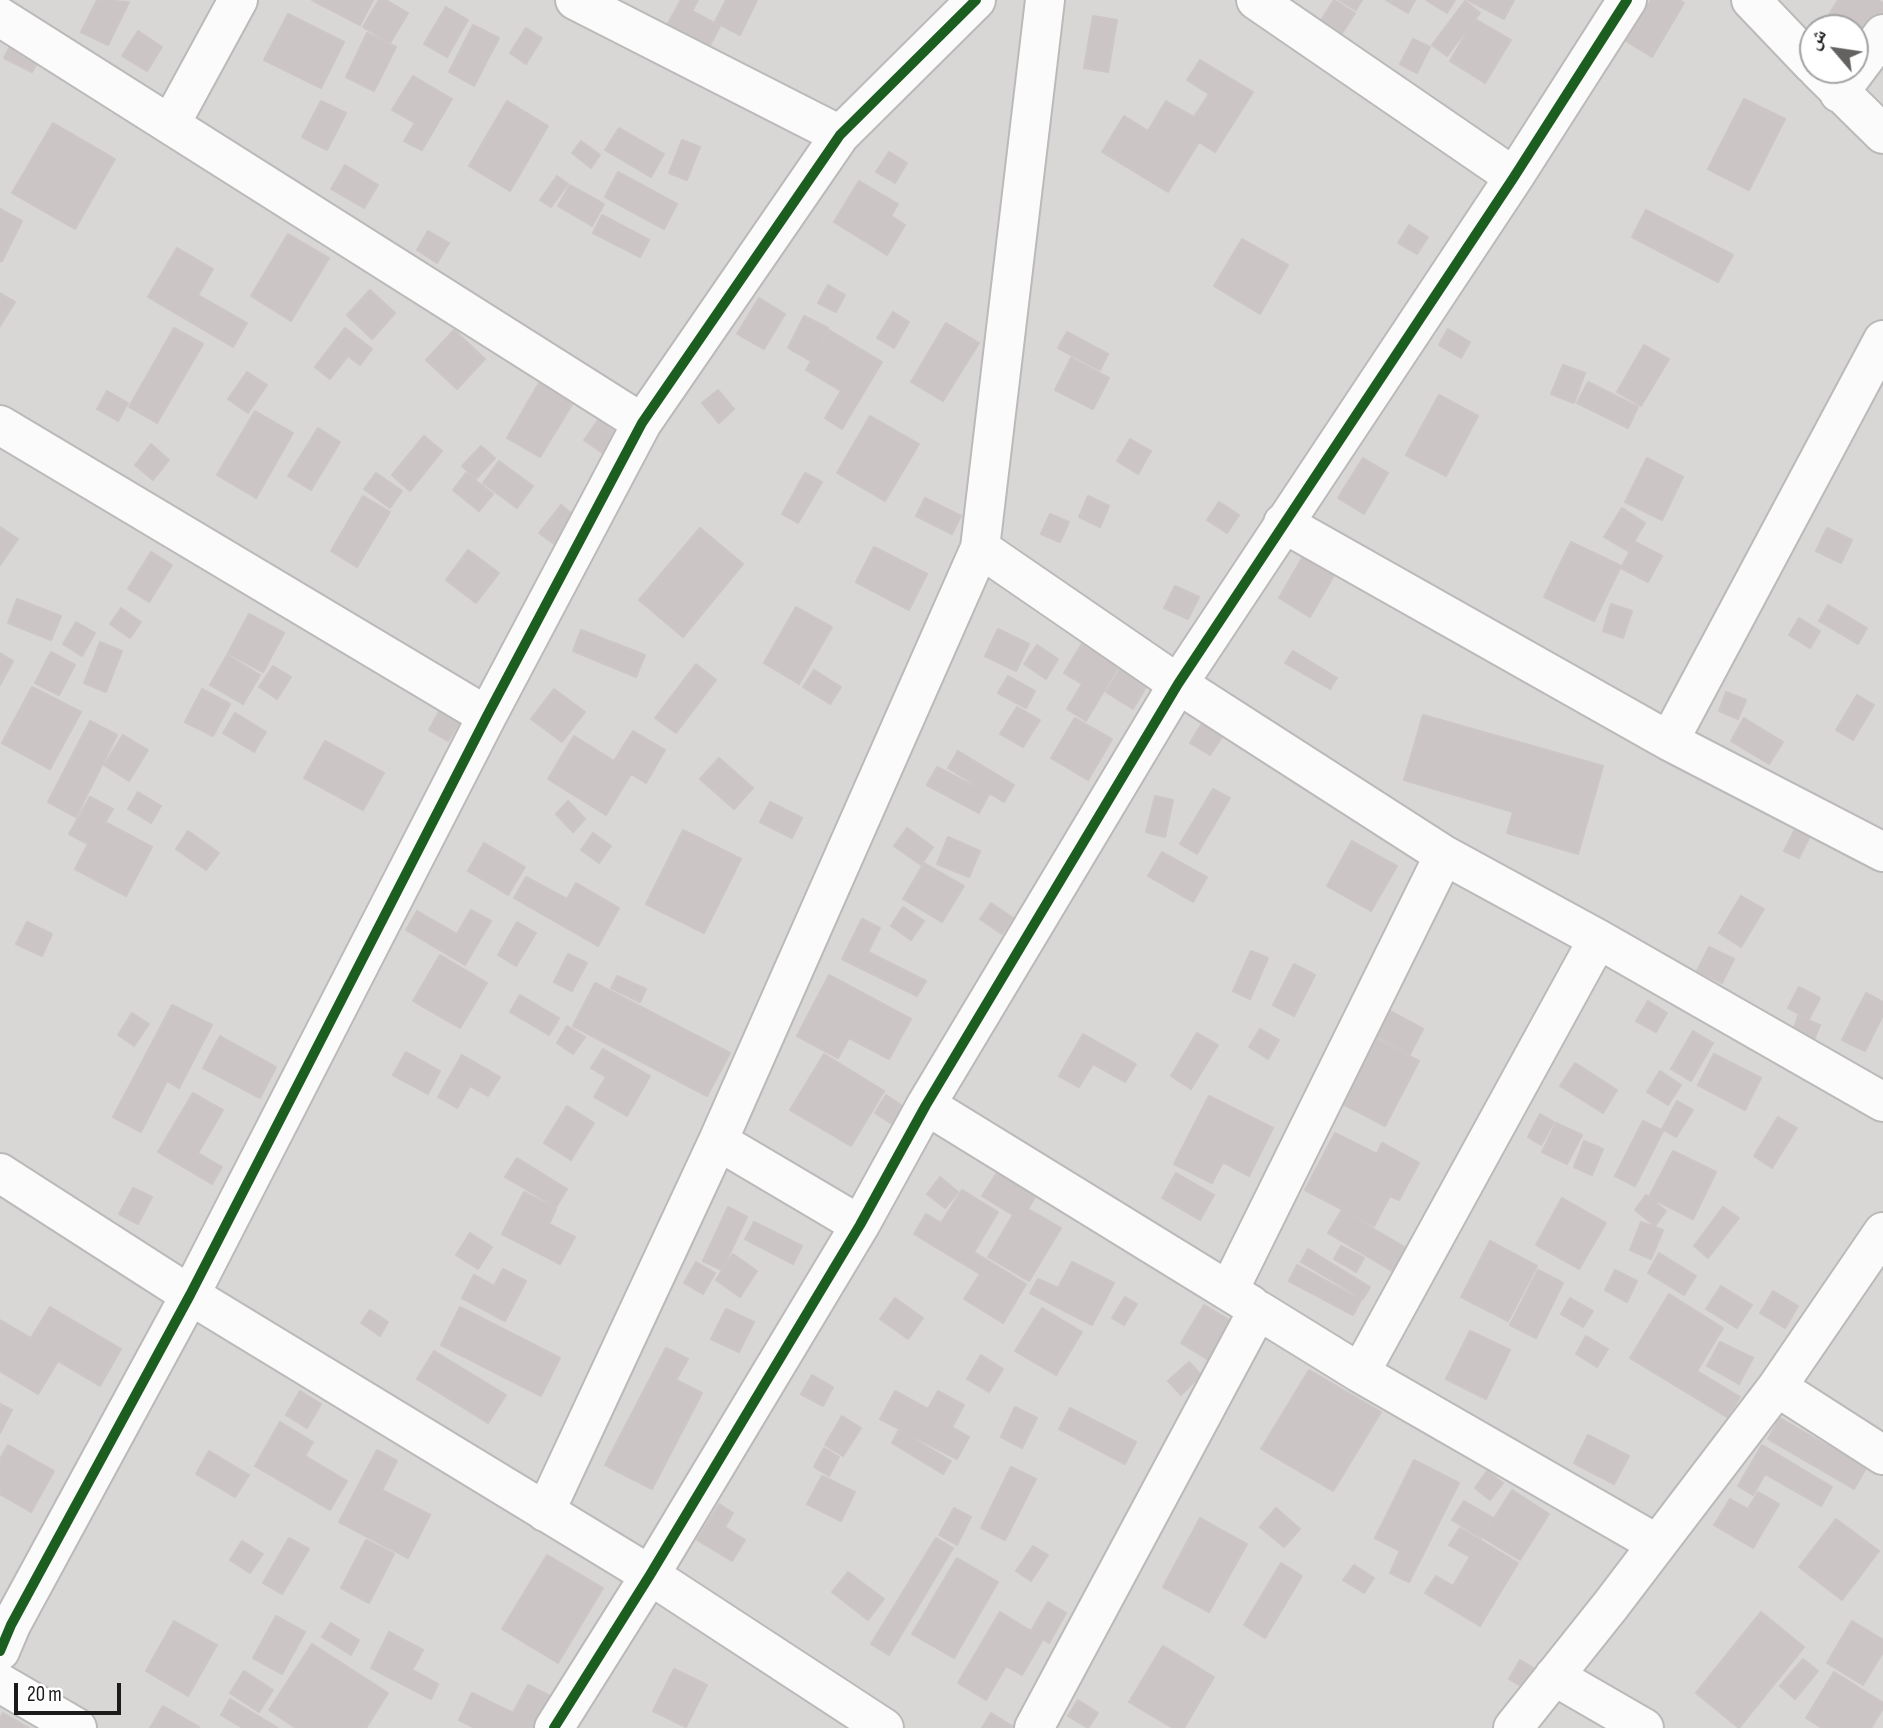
<!DOCTYPE html>
<html>
<head>
<meta charset="utf-8">
<style>
	body { margin:0 }
	#map { position:relative; width:1883px; height:1728px; overflow:hidden; background:#eae5e4; font-family:"Sofia Sans Condensed","Noto Naskh Arabic",sans-serif }
	canvas { display:block }
	.north { position:absolute; left:1799px; top:14px; width:70px; height:70px; box-sizing:border-box; background:#fff; border:2px solid #a4a4a4; border-radius:50%; rotate:299deg; font-size:19px; font-weight:700; line-height:28px; text-align:center; color:#1b1b1b }
	.north::after { content:''; display:block; margin:auto; width:24px; height:32px; background:#636261; clip-path:polygon(50% 0,100% 100%,50% 72%,0 100%) }
	.scale { position:absolute; left:14px; top:1683px; width:107px; height:32px; box-sizing:border-box; border:4px solid #1b1b1b; border-top:0; padding-left:9px; font-size:21px; line-height:24px; white-space:nowrap; color:#1b1b1b; -webkit-text-stroke:5px #fff; paint-order:stroke }
</style>
</head>
<body>
<div id="map">
<canvas width="1883" height="1728"></canvas>
<div class="north">ش</div>
<div class="scale">20 m</div>
</div>
<script>
const c = document.querySelector('canvas').getContext('2d');
c.lineJoin = 'round';
function paint(path, color) {
  c.fillStyle = color;
  c.fill(path, 'evenodd');
}
function trace(path, color, width, dash) {
  c.strokeStyle = color;
  c.lineWidth = width;
  c.lineCap = dash ? 'butt' : 'round';
  c.setLineDash(dash || []);
  c.stroke(path);
}
paint(new Path2D(`
	M0 0H1883V1728H0ZM1813 28H1855V70H1813Z`), '#d9d6d6');
const building = new Path2D(`
	M97 0 129 2 108 45 81 32Z
	M312 0H373L360 25Z
	M379 0H386L408 13 390 43 363 27Z
	M681 0H698L692 11 720 26 708 49 666 27Z
	M726 0H757L740 35 715 22Z
	M1334 0 1355 13 1339 38 1318 25Z
	M1339 0H1362L1356 10Z
	M1386 0H1415L1408 13Z
	M1426 0H1455L1447 13Z
	M1468 0H1514L1504 19Z
	M1651 0H1679L1684 3 1652 57 1626 41Z
	M1838 0H1877L1883 3V16L1869 40 1855 31V28L1846 26 1844 28H1821Z
	M1465 1 1480 13 1447 56 1432 45Z
	M446 7 468 20 447 57 424 44Z
	M288 14 344 42 321 88 264 60Z
	M1093 16 1117 20 1108 72 1084 68Z
	M1475 19 1511 40 1485 83 1450 61Z
	M473 25 499 38 474 86 449 72Z
	M526 28 542 38 526 64 510 53Z
	M138 31 162 47 147 71 122 56Z
	M367 33 396 47 374 91 346 77Z
	M15 36 44 51 32 72 4 58Z
	M1413 39 1430 47 1417 73 1400 64Z
	M1200 60 1253 92 1215 152 1199 142 1168 192 1102 152 1124 116 1148 131 1166 101 1194 117 1209 94 1187 80Z
	M413 76 452 99 422 150 404 141 415 123 392 110Z
	M1744 99 1785 119 1749 190 1708 169Z
	M321 101 346 113 327 150 302 137Z
	M507 101 548 126 510 191 469 166Z
	M53 123 115 159 75 229 12 193Z
	M619 128 664 154 651 177 605 150Z
	M682 140 700 147 687 180 669 173Z
	M581 141 600 155 591 168 572 153Z
	M889 152 907 163 895 183 876 172Z
	M345 165 378 185 364 208 331 189Z
	M618 172 677 204 664 229 605 197Z
	M557 176 568 184 551 207 540 200Z
	M859 181 898 204 891 216 905 225 887 255 834 222Z
	M570 185 604 204 592 226 558 206Z
	M0 209 22 221 2 261H0Z
	M1646 210 1733 255 1718 282 1632 237Z
	M602 215 649 240 640 257 593 233Z
	M1409 225 1428 237 1417 254 1398 243Z
	M428 231 449 243 437 263 417 250Z
	M288 234 329 258 291 321 251 296Z
	M1242 239 1288 265 1260 314 1214 286Z
	M177 248 213 269 198 295 247 323 233 347 148 297Z
	M828 285 845 295 836 312 818 303Z
	M370 290 395 313 372 339 347 315Z
	M0 293 15 302 0 326Z
	M759 298 785 314 764 349 737 334Z
	M893 312 909 322 894 348 877 338Z
	M804 316 828 328 811 361 788 348Z
	M946 323 979 343 943 401 911 382Z
	M174 328 203 344 157 423 129 407Z
	M345 328 372 349 360 365 348 356 330 379 315 367Z
	M1448 329 1470 342 1461 358 1439 345Z
	M454 330 485 359 457 389 426 360Z
	M829 330 882 362 842 429 825 418 841 391 806 370Z
	M1067 332 1108 354 1100 370 1058 348Z
	M1644 345 1669 359 1641 406 1617 392Z
	M1071 358 1109 378 1093 409 1055 390Z
	M1563 365 1585 373 1574 403 1551 394Z
	M247 372 267 385 248 413 228 399Z
	M1588 382 1638 407 1628 428 1577 403Z
	M539 383 573 403 540 457 507 438Z
	M718 390 734 409 719 423 702 403Z
	M107 391 128 403 118 421 97 409Z
	M1439 395 1478 416 1446 476 1406 455Z
	M255 411 293 433 256 498 217 475Z
	M870 416 919 444 885 501 837 473Z
	M598 420 617 434 604 454 584 440Z
	M318 428 340 442 311 490 288 476Z
	M424 436 442 451 410 491 392 475Z
	M1130 439 1151 451 1138 474 1117 461Z
	M151 444 169 460 153 480 135 465Z
	M481 446 495 458 476 479 462 466Z
	M1363 458 1388 473 1364 514 1338 498Z
	M1647 458 1683 477 1662 520 1625 502Z
	M499 461 533 486 517 508 483 483Z
	M376 473 402 491 390 508 364 489Z
	M466 473 493 494 479 511 453 490Z
	M805 473 822 482 798 523 782 514Z
	M363 496 390 512 357 567 331 551Z
	M1088 496 1109 506 1100 527 1079 517Z
	M925 498 961 516 952 534 916 516Z
	M1219 502 1239 515 1227 533 1207 520Z
	M561 505 582 522 561 549 539 533Z
	M1622 508 1645 523 1628 551 1604 537Z
	M1050 514 1069 522 1060 542 1041 534Z
	M0 527 18 539 0 565Z
	M700 528 743 564 683 637 639 600Z
	M1827 528 1852 540 1841 563 1816 551Z
	M1571 542 1621 566 1594 621 1544 597Z
	M1635 542 1662 556 1648 582 1621 568Z
	M874 547 927 574 909 610 856 582Z
	M468 550 499 573 476 603 446 580Z
	M151 552 172 565 149 602 128 589Z
	M1305 553 1336 572 1310 617 1279 598Z
	M1175 586 1199 597 1188 619 1164 608Z
	M17 599 61 616 51 640 8 623Z
	M1611 604 1632 611 1623 638 1603 631Z
	M1828 605 1867 628 1858 644 1819 621Z
	M796 607 832 627 799 684 764 663Z
	M121 608 141 622 130 638 110 624Z
	M249 614 284 633 263 672 228 653Z
	M1799 618 1820 631 1810 648 1789 635Z
	M76 622 95 633 82 656 63 644Z
	M998 629 1029 644 1016 671 985 656Z
	M581 630 645 655 636 677 573 651Z
	M100 642 122 651 106 692 84 683Z
	M1083 642 1120 664 1086 721 1067 709 1082 684 1064 673Z
	M1037 645 1058 659 1046 679 1024 664Z
	M1293 651 1337 678 1330 689 1285 663Z
	M51 652 75 665 59 695 35 683Z
	M0 653 13 661 0 685Z
	M227 655 260 675 243 704 210 685Z
	M1125 661 1152 677 1133 709 1106 692Z
	M696 664 716 680 676 733 655 718Z
	M273 666 291 677 277 699 259 687Z
	M814 670 841 687 830 704 803 687Z
	M1008 676 1035 691 1026 708 998 693Z
	M32 687 81 712 50 769 2 743Z
	M202 689 230 704 213 736 185 722Z
	M554 689 585 712 562 742 531 719Z
	M1726 692 1746 700 1738 719 1719 711Z
	M1857 695 1874 705 1853 740 1836 730Z
	M1017 707 1040 720 1023 747 1000 734Z
	M440 710 460 722 448 741 429 730Z
	M235 713 266 732 254 752 223 733Z
	M1423 715 1603 766 1578 854 1507 833 1513 812 1404 780Z
	M1075 718 1112 739 1088 780 1051 758Z
	M1744 718 1783 742 1769 764 1731 741Z
	M1204 720 1224 734 1210 755 1190 743Z
	M90 721 117 735 76 817 48 802Z
	M633 731 665 750 646 783 631 774 606 815 548 779 574 736 614 761Z
	M123 735 148 750 129 781 104 765Z
	M325 741 384 773 363 810 304 778Z
	M958 751 1014 785 1004 802 948 768Z
	M719 758 753 788 734 809 700 779Z
	M937 767 989 794 979 813 927 785Z
	M1213 789 1230 798 1197 854 1180 844Z
	M138 792 161 806 151 823 128 809Z
	M1155 796 1173 800 1165 837 1146 832Z
	M90 797 113 809 105 822 152 847 126 896 75 869 88 844 69 834Z
	M568 801 585 819 573 832 556 814Z
	M770 802 802 818 792 838 760 822Z
	M907 828 933 847 921 865 894 846Z
	M683 830 741 859 704 933 646 904Z
	M188 831 219 853 206 870 176 849Z
	M1794 831 1809 838 1799 858 1784 851Z
	M593 833 611 846 599 863 581 850Z
	M948 837 980 851 969 877 937 864Z
	M1352 841 1397 866 1371 911 1327 886Z
	M484 843 525 867 508 895 468 871Z
	M1162 852 1207 877 1193 902 1148 876Z
	M924 863 964 886 942 922 903 899Z
	M526 877 567 899 576 883 619 908 598 946 514 898Z
	M1741 896 1764 909 1741 947 1719 933Z
	M991 903 1013 918 1002 934 980 919Z
	M903 907 924 921 911 940 891 926Z
	M471 910 491 921 465 965 406 930 417 911 457 934Z
	M862 919 880 928 868 952 926 981 917 996 842 959Z
	M27 922 52 934 42 956 16 944Z
	M517 922 536 933 516 966 498 955Z
	M1709 947 1734 959 1722 983 1697 971Z
	M1251 951 1268 958 1250 999 1233 991Z
	M568 954 587 963 572 991 554 982Z
	M440 955 487 983 460 1028 413 1001Z
	M1294 964 1315 975 1294 1016 1273 1005Z
	M829 975 911 1019 889 1059 849 1038 838 1058 797 1036Z
	M617 976 646 989 640 1002 611 988Z
	M595 983 730 1053 707 1096 573 1026Z
	M1799 987 1820 998 1809 1019 1788 1008Z
	M1866 993 1883 1002V1015L1865 1051 1842 1040Z
	M520 995 559 1018 549 1035 510 1012Z
	M1648 1001 1667 1013 1656 1032 1636 1021Z
	M172 1005 212 1025 179 1088 167 1081 141 1132 113 1117Z
	M1390 1011 1423 1029 1410 1054 1377 1036Z
	M132 1013 149 1024 134 1046 118 1035Z
	M1798 1016 1820 1025 1812 1045 1791 1037Z
	M567 1026 585 1037 573 1054 557 1043Z
	M1260 1029 1279 1040 1268 1059 1249 1047Z
	M1693 1031 1713 1043 1691 1081 1671 1069Z
	M1197 1033 1218 1045 1191 1089 1171 1076Z
	M1083 1034 1136 1064 1125 1082 1093 1064 1079 1087 1059 1076Z
	M220 1036 276 1067 260 1098 203 1068Z
	M1377 1039 1419 1061 1385 1126 1343 1104Z
	M603 1049 650 1076 627 1116 594 1097 606 1077 591 1068Z
	M406 1052 440 1071 428 1094 393 1075Z
	M824 1054 884 1091 851 1146 790 1110Z
	M1714 1054 1761 1078 1745 1110 1698 1085Z
	M462 1055 500 1077 488 1096 470 1086 457 1108 438 1097Z
	M1575 1063 1617 1090 1603 1113 1560 1086Z
	M1660 1071 1681 1085 1668 1105 1647 1092Z
	M193 1093 223 1110 198 1153 222 1167 212 1184 158 1152Z
	M886 1095 911 1112 900 1129 875 1113Z
	M1209 1096 1273 1128 1249 1176 1223 1162 1212 1183 1174 1164Z
	M1677 1101 1693 1110 1676 1137 1662 1129Z
	M567 1106 594 1123 571 1160 544 1143Z
	M1540 1114 1554 1122 1541 1145 1528 1137Z
	M1778 1117 1797 1128 1772 1168 1754 1156Z
	M1643 1121 1663 1131 1635 1186 1615 1176Z
	M1556 1123 1582 1135 1567 1164 1542 1152Z
	M1335 1133 1377 1154 1382 1143 1419 1163 1399 1200 1390 1196 1374 1226 1305 1190Z
	M1584 1141 1603 1149 1592 1175 1574 1167Z
	M1673 1151 1716 1172 1693 1219 1649 1197Z
	M517 1158 567 1189 556 1207 505 1177Z
	M998 1171 1037 1194 1028 1209 1061 1228 1029 1281 988 1257 1013 1215 982 1196Z
	M1176 1173 1214 1195 1200 1220 1162 1198Z
	M940 1177 958 1192 945 1208 927 1194Z
	M133 1188 152 1197 138 1224 119 1214Z
	M962 1190 998 1212 974 1252 1026 1284 1003 1323 964 1299 980 1274 914 1234 926 1214 941 1223Z
	M524 1192 556 1209 549 1224 575 1237 560 1264 502 1234Z
	M1646 1195 1666 1211 1655 1226 1635 1210Z
	M1562 1198 1606 1223 1579 1269 1536 1245Z
	M728 1207 747 1217 722 1270 703 1261Z
	M1723 1207 1739 1218 1708 1258 1694 1246Z
	M1342 1210 1406 1248 1392 1271 1328 1233Z
	M754 1222 802 1246 793 1264 745 1239Z
	M1641 1222 1663 1230 1651 1259 1630 1250Z
	M470 1233 492 1247 478 1269 456 1255Z
	M1490 1241 1537 1266 1508 1321 1461 1297Z
	M1341 1246 1364 1258 1356 1272 1334 1259Z
	M1308 1249 1370 1287 1363 1299 1301 1262Z
	M1659 1253 1696 1276 1684 1295 1648 1273Z
	M733 1254 757 1271 740 1297 716 1280Z
	M696 1262 715 1273 703 1294 684 1283Z
	M1072 1262 1114 1283 1092 1325 1030 1293 1038 1279 1058 1288Z
	M1297 1265 1361 1300 1353 1315 1289 1281Z
	M503 1269 526 1281 505 1321 462 1298 474 1275 494 1286Z
	M1538 1270 1563 1283 1536 1338 1510 1325Z
	M1615 1270 1637 1281 1627 1302 1605 1290Z
	M1721 1286 1752 1305 1737 1328 1706 1309Z
	M1773 1291 1798 1306 1785 1328 1760 1313Z
	M1669 1294 1723 1328 1697 1371 1740 1397 1727 1417 1630 1358Z
	M1125 1297 1137 1304 1124 1325 1112 1318Z
	M895 1298 923 1318 908 1339 880 1319Z
	M1570 1298 1593 1311 1583 1327 1561 1314Z
	M1204 1305 1233 1322 1210 1361 1181 1343Z
	M50 1307 121 1349 100 1386 58 1361 38 1394 0 1371V1320L31 1338Z
	M460 1307 560 1358 541 1396 441 1345Z
	M1042 1308 1082 1332 1056 1375 1015 1351Z
	M726 1309 754 1322 739 1352 711 1339Z
	M370 1310 388 1322 380 1336 361 1323Z
	M1470 1331 1510 1350 1486 1399 1446 1379Z
	M1586 1336 1608 1349 1597 1367 1576 1354Z
	M1720 1342 1753 1358 1739 1384 1707 1366Z
	M666 1348 688 1359 676 1380 702 1393 652 1489 605 1465Z
	M434 1351 506 1395 488 1423 417 1379Z
	M981 1355 1003 1369 989 1392 967 1379Z
	M1189 1362 1201 1375 1181 1395 1168 1381Z
	M1309 1370 1381 1412 1333 1491 1261 1449Z
	M812 1375 833 1387 823 1406 801 1394Z
	M300 1391 321 1404 307 1428 286 1415Z
	M895 1391 928 1409 938 1391 964 1405 952 1427 969 1437 957 1459 880 1419Z
	M0 1404 12 1410 0 1433Z
	M1015 1407 1037 1418 1022 1448 1001 1437Z
	M1070 1408 1136 1442 1125 1464 1059 1429Z
	M842 1416 861 1428 843 1456 825 1445Z
	M1780 1418 1866 1468 1854 1489 1768 1439Z
	M280 1422 313 1442 305 1456 347 1481 330 1510 255 1466Z
	M899 1430 951 1461 943 1474 892 1443Z
	M1588 1435 1629 1456 1614 1484 1574 1463Z
	M8 1445 54 1471 31 1512 0 1494V1459Z
	M1762 1445 1832 1487 1821 1506 1765 1474 1753 1495 1738 1486Z
	M824 1448 839 1457 829 1476 814 1467Z
	M377 1450 397 1461 382 1490 430 1515 408 1558 339 1522Z
	M209 1451 249 1475 235 1497 196 1474Z
	M1414 1460 1459 1483 1409 1582 1390 1573 1400 1551 1375 1538Z
	M1011 1467 1036 1479 1005 1540 981 1528Z
	M1487 1471 1503 1483 1490 1500 1475 1488Z
	M822 1476 855 1492 841 1521 807 1504Z
	M1512 1490 1549 1514 1520 1560 1482 1537Z
	M1758 1492 1779 1504 1753 1548 1714 1525 1730 1499 1748 1509Z
	M1464 1501 1493 1518 1481 1538 1452 1520Z
	M719 1504 733 1513 725 1527 745 1540 732 1561 697 1540Z
	M954 1508 971 1517 957 1545 939 1535Z
	M1276 1508 1300 1529 1284 1547 1260 1527Z
	M1200 1518 1247 1544 1209 1612 1163 1587Z
	M1836 1519 1879 1551 1842 1600 1799 1567Z
	M1460 1528 1518 1563 1480 1626 1425 1593 1436 1576 1453 1586 1470 1557 1449 1545Z
	M289 1538 309 1549 282 1594 263 1583Z
	M936 1538 953 1548 889 1655 871 1644Z
	M366 1540 394 1554 369 1603 341 1588Z
	M242 1541 263 1554 250 1573 230 1560Z
	M1033 1546 1048 1555 1031 1581 1016 1571Z
	M547 1555 603 1588 558 1663 502 1629Z
	M957 1558 998 1582 954 1658 912 1634Z
	M1281 1563 1302 1576 1265 1638 1244 1625Z
	M1354 1565 1374 1578 1364 1593 1343 1580Z
	M848 1572 884 1599 868 1620 832 1592Z
	M1048 1602 1066 1613 1049 1643 1043 1639 1022 1675 1006 1666 986 1700 958 1683 1000 1612 1031 1631Z
	M1761 1612 1804 1647 1739 1728 1696 1693Z
	M276 1616 305 1632 282 1674 253 1658Z
	M174 1621 217 1645 188 1696 146 1671Z
	M1852 1621 1883 1640V1652L1863 1685 1827 1663Z
	M331 1623 359 1640 351 1655 322 1637Z
	M389 1632 423 1650 412 1670 438 1684 431 1699 371 1668Z
	M312 1644 388 1693 366 1728H296L269 1710Z
	M1163 1646 1214 1677 1184 1728H1173L1129 1702Z
	M1803 1659 1818 1671 1795 1699 1780 1686Z
	M1520 1660 1537 1670 1526 1689 1509 1679Z
	M674 1669 707 1685 686 1727 653 1711Z
	M244 1671 273 1690 259 1712 230 1693Z
	M1834 1672 1883 1703V1708L1871 1728H1822L1806 1718Z
	M528 1685 550 1696 533 1728H475L459 1720 472 1693 513 1713Z
	M230 1699 278 1728H243L221 1715Z
	M1078 1700 1098 1713 1088 1728 1068 1716Z
	M163 1706 199 1727 198 1728H150Z
	M3 1713 29 1728H0V1719Z
	M991 1713 1012 1726 1011 1728H982Z`);
paint(building, '#cbc6c5');
trace(building, '#cdc6c6', 2);
const minor = new Path2D(`
	M575 0 840 135
	M1256 0 1514 177
	M1751 0 1813 65
	M0 17 642 423
	M1818 70 1883 134
	M1839 93 1883 34
	M171 123 238 0
	M1883 340 1669 741 1883 852
	M0 425 487 716
	M1283 523 1669 741
	M980 548 1178 684 1444 855 1598 939 1883 1102
	M926 1105 1251 1305
	M718 1141 860 1225
	M0 1173 190 1295 650 1575 884 1728
	M1229 1290 1444 855
	M1360 1373 1657 1544
	M1777 1387 1883 1455
	M545 1512 718 1141 980 548 1045 0
	M0 1651 11 1625 190 1295 487 716 642 423 840 135 976 0
	M1554 1676 1644 1728
	M0 1683 77 1728
	M554 1728 650 1575 860 1225 926 1105 1178 684 1514 177 1627 0
	M1034 1728 1258 1310 1360 1373 1598 939
	M1513 1728 1611 1605 1777 1387 1883 1232`);
trace(minor, '#bbb9b9', 42);
trace(minor, '#fcfbfb', 38);
trace(new Path2D(`
	M0 1651 11 1625 190 1295 487 716 642 423 840 135 976 0
	M554 1728 650 1575 860 1225 926 1105 1178 684 1514 177 1627 0`), '#1b5e20', 10);
</script>
</body>
</html>
